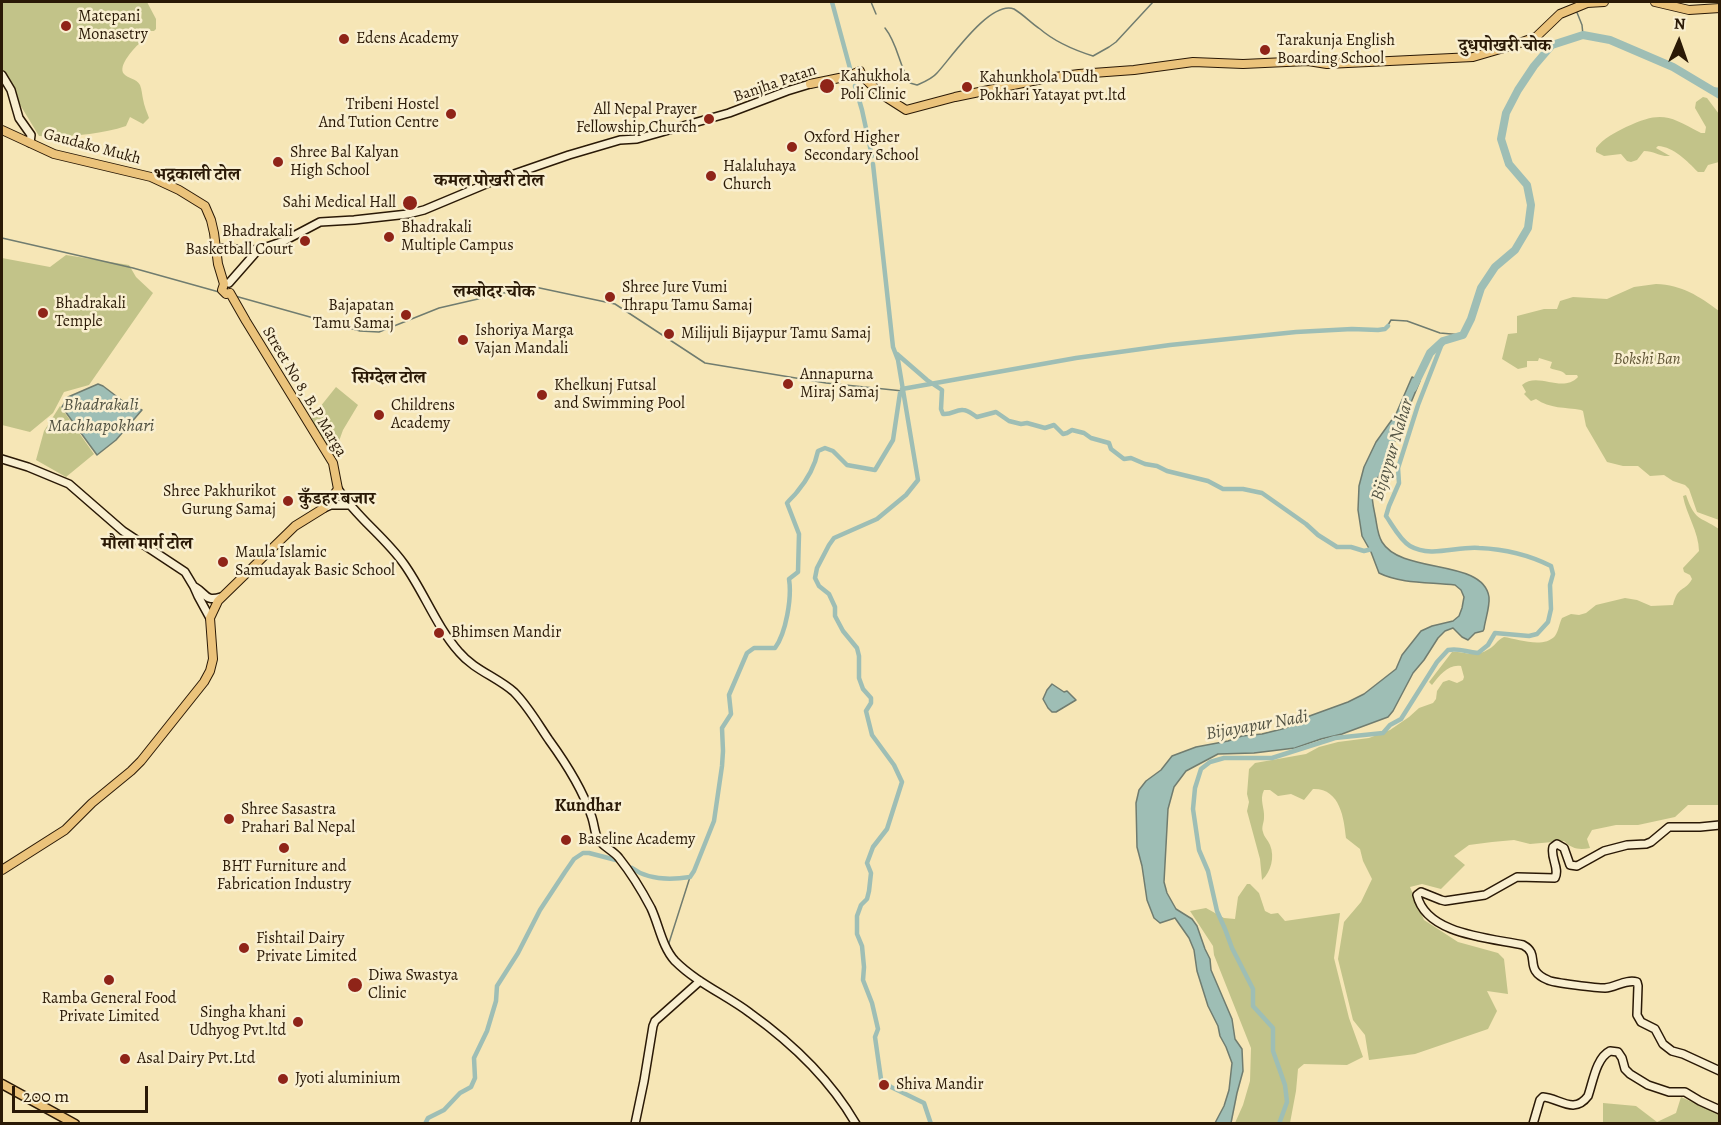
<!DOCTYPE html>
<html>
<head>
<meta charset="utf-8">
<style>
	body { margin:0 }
	#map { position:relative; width:1721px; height:1125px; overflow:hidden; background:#f6e6b6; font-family:Alegreya,serif }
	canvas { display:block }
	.frame { position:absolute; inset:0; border:3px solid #2a1906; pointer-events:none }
	.north { position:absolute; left:1649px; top:12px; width:60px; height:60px; -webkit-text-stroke:4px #f9efd0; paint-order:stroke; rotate:2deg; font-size:16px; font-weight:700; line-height:24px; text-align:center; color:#2a1906 }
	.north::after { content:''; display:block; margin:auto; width:21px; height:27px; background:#2a1906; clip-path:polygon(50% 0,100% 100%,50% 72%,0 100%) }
	.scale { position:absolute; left:12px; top:1086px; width:136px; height:27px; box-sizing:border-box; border:3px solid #2a1906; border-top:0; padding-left:8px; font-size:18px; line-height:21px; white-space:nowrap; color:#2a1906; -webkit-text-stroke:4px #f9efd0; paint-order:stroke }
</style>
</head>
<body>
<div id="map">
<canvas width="1721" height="1125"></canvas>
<div class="frame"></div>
<div class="north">N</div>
<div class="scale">200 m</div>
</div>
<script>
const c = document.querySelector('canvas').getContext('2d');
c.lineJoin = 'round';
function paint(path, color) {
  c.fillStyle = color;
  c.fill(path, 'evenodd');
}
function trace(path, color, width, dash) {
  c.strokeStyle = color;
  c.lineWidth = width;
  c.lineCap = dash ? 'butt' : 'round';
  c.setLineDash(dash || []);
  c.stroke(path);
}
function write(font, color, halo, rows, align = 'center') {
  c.font = font + ' Alegreya,"Noto Serif Devanagari",serif';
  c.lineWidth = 5;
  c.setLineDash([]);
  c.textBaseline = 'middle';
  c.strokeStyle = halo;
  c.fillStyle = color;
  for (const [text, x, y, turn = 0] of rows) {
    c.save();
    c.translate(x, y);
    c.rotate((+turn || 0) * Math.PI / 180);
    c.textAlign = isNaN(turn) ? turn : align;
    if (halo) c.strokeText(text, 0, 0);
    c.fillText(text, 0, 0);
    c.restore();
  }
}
paint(new Path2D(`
	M2 2H147L156 19V29L154 31H144L141 33V42C135 47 117 66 124 74 128 79 136 78 140 85 142 90 142 95 143 99 144 106 147 112 149 118L143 124 130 117 126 126C99 135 67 137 39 136L2 75Z
	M1703 97 1707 98 1719 114V162L1708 165 1704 172H1698C1687 161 1674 147 1658 146L1656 148 1670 156C1660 157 1654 151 1644 151L1637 160 1631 162 1627 161 1621 154 1604 156 1596 152V148C1604 138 1614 133 1626 127 1661 111 1668 115 1701 133H1705L1706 127 1695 108 1696 102Z
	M66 255 129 265 136 277 153 293 89 385 64 392 53 413 30 432 2 425V258L50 267Z
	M1656 284C1682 285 1699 296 1719 311V520L1697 512 1689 489 1685 485 1673 481 1664 475 1650 476 1638 466H1623L1607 462 1586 426 1583 411 1581 410C1565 407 1550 409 1536 399L1531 401 1524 394 1526 392 1522 385C1538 371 1562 394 1578 377L1577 375H1566C1561 369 1556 371 1550 368L1552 362 1539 358 1538 361H1527V367L1518 369 1502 359 1508 334 1517 333V316L1544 309H1557L1560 301 1573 297 1607 299 1634 287Z
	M336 387 358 405 343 430 334 455H333L311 421 312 417Z
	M60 406 94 454 66 477 36 460 44 431Z
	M1686 495C1695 521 1699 516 1719 529V805H1688L1675 817 1638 825H1616L1592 830 1587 839 1590 848C1579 850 1572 849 1564 841L1530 844 1514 840 1492 842 1469 845 1454 856 1465 865 1441 889 1422 884 1410 887 1424 920 1458 942 1498 953 1504 959 1508 994 1487 991 1497 1011 1488 1029 1415 1054 1369 1060 1365 1035 1353 1020 1338 959 1344 922 1361 902 1372 879 1363 861 1360 849 1346 838C1344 818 1340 788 1313 789L1304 800 1291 794 1278 796 1270 790H1264C1259 800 1265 808 1264 818 1264 823 1261 827 1263 832 1264 837 1268 840 1270 845 1275 857 1271 872 1262 880L1260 859 1247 811 1249 802 1247 794 1249 769 1255 763 1306 754 1319 747 1338 742 1369 738 1390 730 1409 717 1419 708 1433 703 1436 699 1437 691 1443 682 1449 680 1457 683 1463 680 1464 677 1461 666C1448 664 1440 675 1432 685L1429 682 1452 652C1467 651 1473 659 1489 649 1495 646 1497 640 1504 637 1518 639 1543 649 1555 636 1559 630 1559 624 1562 618L1571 614 1579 615 1586 613 1596 605 1625 598 1637 600 1651 606 1673 605C1678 585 1685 592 1692 579L1690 575 1684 572 1683 568 1699 551C1699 532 1686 514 1683 496Z
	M1247 884H1250L1259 893 1265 911 1271 914 1278 913 1285 921 1340 913 1334 958 1349 1018 1363 1057 1347 1065 1304 1064 1298 1069 1296 1091 1290 1123H1235L1243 1105 1250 1081 1251 1048 1214 955 1213 946 1190 911 1206 908 1224 918 1235 919 1238 897Z
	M1681 1097 1719 1114V1123H1603V1103L1636 1106 1657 1122 1676 1113Z`), '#c2c389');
const water = new Path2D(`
	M1412 377 1420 381 1382 472C1369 488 1371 495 1375 515 1377 524 1377 534 1382 542 1402 575 1483 558 1489 597 1490 607 1485 620 1484 629L1483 631 1475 633 1468 640 1462 637 1453 628 1445 631 1438 638 1424 660 1413 673 1393 711 1388 717 1342 734 1321 739 1295 748 1254 753 1218 754 1186 771 1174 787 1168 809 1164 882 1167 893 1176 909 1192 919 1197 926 1205 949 1210 959 1211 970 1232 1019 1235 1039 1242 1049 1243 1071 1237 1093 1231 1123H1215L1224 1106 1229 1090 1232 1063 1226 1047 1220 1036 1218 1026 1208 1006 1197 971 1194 950 1189 938 1175 918 1160 923 1154 918 1147 900 1142 866 1137 847 1136 803 1139 790 1146 781 1161 770 1172 756 1196 747 1228 741 1242 736 1262 734 1286 728 1304 718 1348 702 1364 694 1396 669 1402 655 1421 631 1432 626 1453 621 1459 616 1462 608 1464 597 1461 590 1455 585C1431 582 1401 584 1379 573L1371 552 1362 536 1358 510 1359 486 1364 467 1376 442 1396 414Z
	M98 384 103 386 124 402 142 410 116 440 97 455 62 407 68 397Z
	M1052 684 1064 692 1067 691 1076 700 1056 712H1052L1048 708 1043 699 1047 690Z`);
paint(water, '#9ebeb5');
trace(water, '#707c6f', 1.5);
trace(new Path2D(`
	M871 2 876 14
	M1576 10 1582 25 1583 35
	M885 28C898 44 899 66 910 83L917 85C924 82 932 79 937 73 951 58 990 0 1014 9 1024 15 1031 23 1040 29 1055 42 1074 50 1093 56L1109 47 1116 42 1153 2
	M2 238 133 268 219 292
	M235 296 360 331 379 332 439 308 530 287H535L615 304 705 363 826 383 903 391
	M1388 325 1391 320 1407 321 1440 333 1463 335
	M668 946 690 877`), '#707c6f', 1.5);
trace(new Path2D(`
	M832 2 851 72
	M855 86 862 110 872 156
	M1709 89 1720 90
	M873 164 893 347 898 360 918 480 906 495 877 519 834 538 829 545 817 568 815 578 819 586 829 594 835 607V616L843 631 857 648 859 656V678L863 689 871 698V703L866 711 872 735 894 765 902 782 887 829 873 847 867 863 871 873 869 891 867 899 861 905 857 916V934L862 946 864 967 863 980 872 1003 878 1029 875 1037 881 1079 891 1087 924 1103 931 1124
	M897 354 927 380 942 390 941 409 943 414C952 415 956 409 963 410 968 410 972 414 977 417L996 412 1009 421 1021 424 1027 423 1045 428 1054 425 1063 434 1067 433 1072 430 1084 433 1091 438 1109 443 1111 449 1124 459 1131 458 1145 464 1157 466 1167 471 1208 481 1223 489H1243L1262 493 1306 524 1318 535 1337 547H1351L1364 551 1376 548
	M902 389 1076 358 1170 345 1296 332 1352 329 1378 330 1385 329 1388 326
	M632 868C648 880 671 880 690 877L694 871 714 821 722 766 723 751 722 728 731 714 729 695 747 653 754 648H775C786 633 792 598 789 579L798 572 799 534 787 503C790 499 794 496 797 492 807 480 815 466 818 451L825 448 833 451 847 465 875 470 893 440 900 393 903 391
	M425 1124 428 1118 444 1110 460 1093 471 1087 475 1078 474 1058 487 1031 496 1001 497 986 518 953 540 910 565 872 574 859 583 853H589L616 860
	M1279 1124 1287 1102 1285 1085 1273 1051V1028L1253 1006V989L1232 948 1225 929 1217 911 1208 871 1199 850 1193 809 1195 788 1201 769 1210 762 1224 758H1272L1335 738 1383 733 1390 725 1401 719 1437 662 1448 650C1461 648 1465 652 1478 653L1488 645 1495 633 1529 636 1537 634 1548 622 1551 609 1550 585 1553 574 1551 566C1529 555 1504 549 1479 548 1457 546 1431 558 1410 546 1400 540 1393 526 1386 516L1389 506 1399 483 1398 468 1418 405 1443 341`), '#9ebeb5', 4.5);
trace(new Path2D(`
	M1413 388 1430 353 1443 341 1463 335 1471 319 1481 288 1495 267 1515 250 1528 228 1531 205 1527 185 1509 164 1501 139 1506 113 1518 90 1534 66 1552 45 1583 35 1610 40 1673 67 1720 95`), '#9ebeb5', 8);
const secondary = new Path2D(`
	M2 75 11 90 19 118 31 135 30 143
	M215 248 258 250 284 241 320 222 354 220 408 214 424 210 491 182 569 155 620 140 637 139 729 113 787 91 810 84
	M229 283 258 250
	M2 459 28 467 69 484 123 531 185 572 194 587 198 596 210 618
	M338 489C357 518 384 536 404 564 424 592 436 626 459 652 474 670 497 677 514 692 528 706 538 724 549 740 565 762 582 788 591 815 594 822 594 830 597 837 601 846 613 850 619 858 631 873 642 891 651 908 659 925 662 947 675 961 697 983 726 995 750 1013 792 1043 830 1079 856 1124
	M324 508 331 505H349
	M195 587C207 594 205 602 221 597
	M1720 825 1700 827H1669L1651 842 1646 844 1627 845 1604 851 1577 866 1570 865 1564 848 1557 844 1553 847C1550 858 1560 868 1555 878L1517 877 1485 895 1445 901 1441 900 1421 892 1417 895C1426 935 1491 938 1523 945 1542 955 1522 969 1548 980 1553 983 1598 988 1605 988 1616 987 1626 979 1637 982L1638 986 1637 1015 1641 1022 1655 1029 1663 1044 1672 1051 1683 1054 1720 1071
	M635 1124 644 1081 653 1026 655 1021 700 981
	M1533 1124 1540 1100 1543 1097C1559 1098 1574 1115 1588 1096 1593 1082 1596 1058 1610 1051L1618 1052 1622 1058 1625 1069 1630 1074 1648 1085 1669 1092H1685L1700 1101 1720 1110`);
const primary = new Path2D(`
	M1655 2 1689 10 1720 8
	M810 84 849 76 860 71 862 76 881 94 906 110 955 97 1047 78 1079 74 1134 70 1193 62 1243 64 1308 61 1327 64 1473 57 1514 45 1536 37 1560 14 1587 3 1604 2
	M2 130 54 154 151 177 179 190 205 206 211 220 214 233 218 264 224 284 222 290 226 294 230 293
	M2 870 65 830 92 803 131 771 141 761 204 682 210 671 213 659 210 618 218 601 295 526 324 508 338 489 333 463 246 321 230 293`);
const highway = new Path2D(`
	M2 1084 75 1124`);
trace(secondary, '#2a1906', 10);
trace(primary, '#2a1906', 10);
trace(highway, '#2a1906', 11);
trace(secondary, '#f9efd0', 7);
trace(primary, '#ebc37b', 8);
trace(highway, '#ebc37b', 8);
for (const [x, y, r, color] of [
	[66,26,6,"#8f2418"],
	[344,39,6,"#8f2418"],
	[1265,50,6,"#8f2418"],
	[827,86,8,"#8f2418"],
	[967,87,6,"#8f2418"],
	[451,114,6,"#8f2418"],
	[709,119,6,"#8f2418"],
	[792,147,6,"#8f2418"],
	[278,162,6,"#8f2418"],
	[711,176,6,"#8f2418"],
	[410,203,8,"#8f2418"],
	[389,237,6,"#8f2418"],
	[305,241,6,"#8f2418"],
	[610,297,6,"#8f2418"],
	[43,313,6,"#8f2418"],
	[406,315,6,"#8f2418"],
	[669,334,6,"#8f2418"],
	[463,340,6,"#8f2418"],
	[788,384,6,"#8f2418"],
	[542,395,6,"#8f2418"],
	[379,415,6,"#8f2418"],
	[288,501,6,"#8f2418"],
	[223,562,6,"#8f2418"],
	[439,633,6,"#8f2418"],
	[229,819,6,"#8f2418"],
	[566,840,6,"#8f2418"],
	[284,848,6,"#8f2418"],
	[244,948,6,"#8f2418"],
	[109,980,6,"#8f2418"],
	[355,985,8,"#8f2418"],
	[298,1022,6,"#8f2418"],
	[125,1059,6,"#8f2418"],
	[283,1079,6,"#8f2418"],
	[884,1085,6,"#8f2418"]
]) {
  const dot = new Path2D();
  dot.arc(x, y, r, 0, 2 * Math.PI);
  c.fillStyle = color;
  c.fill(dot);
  trace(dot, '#f9efd0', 2);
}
write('16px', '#2a1906', '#f9efd0', [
	["Matepani",78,17],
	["Monasetry",78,35],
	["Edens Academy",356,39],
	["Tarakunja English",1277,41],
	["Boarding School",1277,59],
	["Kahukhola",840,77],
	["Poli Clinic",840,95],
	["Kahunkhola Dudh",979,78],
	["Pokhari Yatayat pvt.ltd",979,96],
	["Tribeni Hostel",439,105,"right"],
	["And Tution Centre",439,123,"right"],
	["All Nepal Prayer",697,110,"right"],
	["Fellowship Church",697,128,"right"],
	["Oxford Higher",804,138],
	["Secondary School",804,156],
	["Shree Bal Kalyan",290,153],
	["High School",290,171],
	["Halaluhaya",723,167],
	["Church",723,185],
	["Sahi Medical Hall",396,203,"right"],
	["Bhadrakali",401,228],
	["Multiple Campus",401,246],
	["Bhadrakali",293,232,"right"],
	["Basketball Court",293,250,"right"],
	["Shree Jure Vumi",622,288],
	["Thrapu Tamu Samaj",622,306],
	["Bhadrakali",55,304],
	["Temple",55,322],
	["Bajapatan",394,306,"right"],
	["Tamu Samaj",394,324,"right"],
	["Ishoriya Marga",475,331],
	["Vajan Mandali",475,349],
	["Milijuli Bijaypur Tamu Samaj",681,334],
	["Annapurna",800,375],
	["Miraj Samaj",800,393],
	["Khelkunj Futsal",554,386],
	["and Swimming Pool",554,404],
	["Childrens",391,406],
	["Academy",391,424],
	["Shree Pakhurikot",276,492,"right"],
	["Gurung Samaj",276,510,"right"],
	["Maula Islamic",235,553],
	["Samudayak Basic School",235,571],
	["Bhimsen Mandir",451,633],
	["Shree Sasastra",241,810],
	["Prahari Bal Nepal",241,828],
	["Baseline Academy",578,840],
	["BHT Furniture and",284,867,"center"],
	["Fabrication Industry",284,885,"center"],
	["Fishtail Dairy",256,939],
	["Private Limited",256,957],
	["Diwa Swastya",368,976],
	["Clinic",368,994],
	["Ramba General Food",109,999,"center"],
	["Private Limited",109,1017,"center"],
	["Singha khani",286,1013,"right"],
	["Udhyog Pvt.ltd",286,1031,"right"],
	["Asal Dairy Pvt.Ltd",137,1059],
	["Jyoti aluminium",295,1079],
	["Shiva Mandir",896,1085]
], 'left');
write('16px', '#2a1906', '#f9efd0', [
	["Banjha Patan",775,84,-19],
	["Gaudako Mukh",92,147,15],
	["Street No 8, B.P Marga",304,392,59]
]);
write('italic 16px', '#5f5434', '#f9efd0', [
	["Bokshi Ban",1647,360]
]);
write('bold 18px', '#2a1906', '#f9efd0', [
	["दुधपोखरी चोक",1505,47],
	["भद्रकाली टोल",197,176],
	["कमल पोखरी टोल",489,182],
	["लम्बोदर चोक",494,293],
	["सिग्देल टोल",389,379],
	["कुँडहर बजार",337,500],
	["मौला मार्ग टोल",147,545],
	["Kundhar",588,807]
]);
write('italic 18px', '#535343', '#f9efd0', [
	["Bhadrakali",101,406],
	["Machhapokhari",101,427],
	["Bijaypur Nahar",1393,450,-73],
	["Bijayapur Nadi",1257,726,-10]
]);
</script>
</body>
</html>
